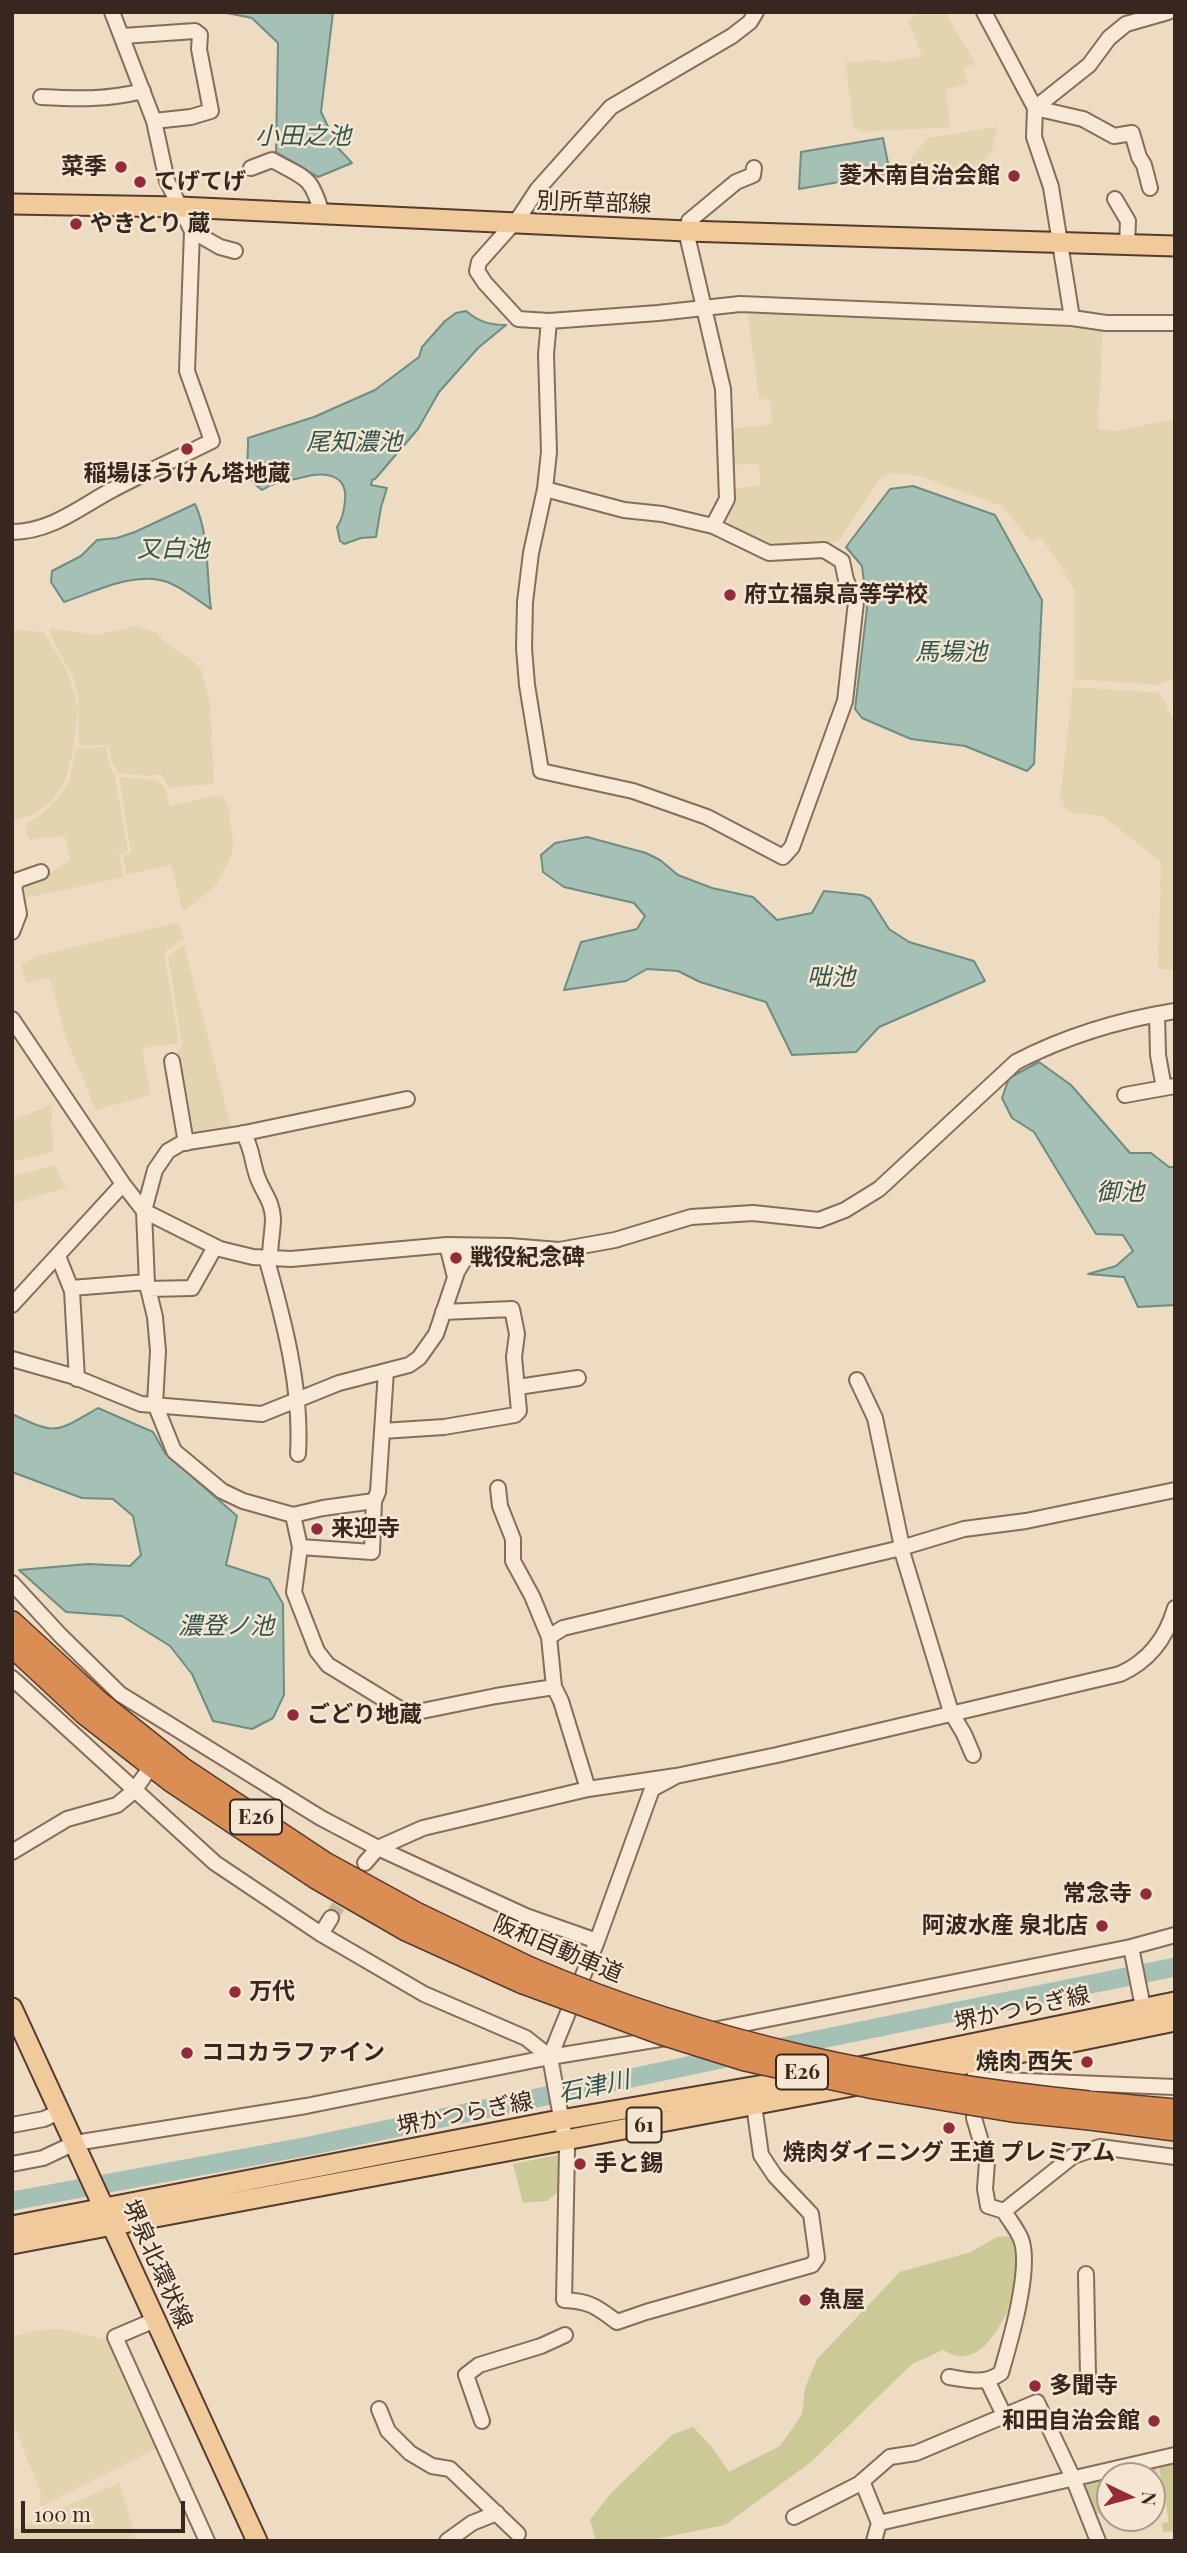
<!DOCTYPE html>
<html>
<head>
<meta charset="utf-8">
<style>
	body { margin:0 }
	#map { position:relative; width:1187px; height:2553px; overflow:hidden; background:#eddbc2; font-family:"Playfair Display",serif }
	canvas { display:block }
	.frame { position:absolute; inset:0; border:14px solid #37271e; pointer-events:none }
	.north { position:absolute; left:1096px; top:2462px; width:70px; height:70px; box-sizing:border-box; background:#f5e6d2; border:2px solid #a99a8a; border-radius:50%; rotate:95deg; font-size:19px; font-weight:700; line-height:28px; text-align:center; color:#37271e }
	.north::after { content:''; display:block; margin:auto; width:24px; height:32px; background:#952b3a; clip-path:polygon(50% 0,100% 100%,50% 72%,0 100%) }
	.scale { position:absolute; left:21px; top:2501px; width:164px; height:32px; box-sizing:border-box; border:4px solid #37271e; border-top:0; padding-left:9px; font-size:21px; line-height:24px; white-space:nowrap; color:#37271e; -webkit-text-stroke:5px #f5e6d2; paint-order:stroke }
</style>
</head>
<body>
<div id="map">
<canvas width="1187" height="2553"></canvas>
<div class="frame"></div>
<div class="north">N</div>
<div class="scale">100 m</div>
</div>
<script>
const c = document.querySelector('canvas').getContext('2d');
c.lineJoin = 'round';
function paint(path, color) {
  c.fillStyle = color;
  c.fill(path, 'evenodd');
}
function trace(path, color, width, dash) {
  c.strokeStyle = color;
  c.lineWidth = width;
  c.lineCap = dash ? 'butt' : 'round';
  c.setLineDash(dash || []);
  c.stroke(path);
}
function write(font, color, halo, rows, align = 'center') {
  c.font = font + ' "Playfair Display","Noto Sans JP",serif';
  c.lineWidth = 5;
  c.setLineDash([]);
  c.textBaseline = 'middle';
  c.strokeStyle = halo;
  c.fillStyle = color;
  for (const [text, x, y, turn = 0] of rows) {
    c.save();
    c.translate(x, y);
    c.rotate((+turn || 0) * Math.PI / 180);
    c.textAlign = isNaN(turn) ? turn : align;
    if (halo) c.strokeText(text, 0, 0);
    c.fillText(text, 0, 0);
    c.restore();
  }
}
paint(new Path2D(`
	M923 12H945L975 63 963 68 969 83 946 90 950 127 861 132 853 126 846 62 880 60 883 63 922 56 908 20Z
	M997 127 992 150 972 174 901 186 912 157 928 138Z
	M747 307 1103 326 1098 429 1114 431 1175 419V677L1159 685 1075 679V591L1058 561 1040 538 1030 541 1002 506 919 476 891 473 880 479 838 542 771 546 728 527 733 489 761 485 758 463 733 465 732 429 772 424 771 401 759 398Z
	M137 626 154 632 172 648 187 656 201 669 210 703 214 784 170 788 160 774 148 776 119 773 112 762 109 746 79 745 78 696 73 676 56 647 49 628 97 635Z
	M12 629 43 632 67 670 78 707 73 753 64 783 51 802 33 814 12 821Z
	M1073 687 1160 693 1175 723V970L1158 969 1161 862 1103 816 1068 812 1060 797Z
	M106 747 108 762 115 777 128 851 119 855 124 877 20 899 18 888 26 882 46 876 70 860 66 838 58 836 30 840 27 836 26 823 39 816 58 799 69 782 76 749Z
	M119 777 157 780 166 790 169 806 214 796 223 797 228 806 233 840 232 855 216 885 185 911 182 909 171 865 126 875 123 856 131 852Z
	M179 922 184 939 164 952 179 1043 142 1048 151 1095 96 1110 66 1038 51 982 48 978 26 983 21 964 37 956Z
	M184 945 231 1126 194 1131 178 1051 182 1045 168 956Z
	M51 1105 53 1152 12 1162V1120Z
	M55 1165 66 1188 12 1204V1176Z
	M61 2329 109 2340 156 2449 40 2507 41 2492 12 2422V2337L39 2330Z
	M119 2483 137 2541H12V2530Z`), '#e3d4b0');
paint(new Path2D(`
	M557 2155 561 2156 560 2190 547 2201 523 2203 513 2164Z
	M1017 2236C1017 2247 1019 2258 1019 2269 1017 2296 992 2361 958 2356 953 2356 947 2352 943 2350L912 2364 811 2462 725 2525 646 2541H596L590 2520 611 2493 672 2435 693 2427 712 2447 729 2472 780 2446 802 2414 805 2388 817 2359 900 2272 971 2252 997 2237Z
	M1158 2463H1175V2534L1170 2531 1163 2532 1162 2523 1169 2522Z
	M1155 2464 1163 2500 1152 2502V2476H1110V2511L1095 2514 1083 2487 1085 2480Z`), '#cbca97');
const water = new Path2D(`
	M222 12H333L321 112 339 149 352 163 318 177 276 152 278 43 252 18Z
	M883 138 890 173 799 189 801 152Z
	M466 311C479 322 490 325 506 325L478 348 439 392 418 429 375 479 372 480 371 485 387 488 381 507 376 537 361 538 344 544 340 541 337 527C342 520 344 511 345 501 348 473 324 472 304 477 288 481 276 481 262 490 241 475 249 460 248 438L314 417 375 390 419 357 422 347 445 321 456 313Z
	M913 486 995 515 1042 600 1034 764 1027 771 965 746 911 739 862 718 855 709 867 608 862 566 846 547 890 489Z
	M195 504C210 536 206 575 211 609 197 600 181 586 164 581 132 572 94 592 64 602L51 582 52 571 81 556 97 540 117 538 135 532Z
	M587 837 646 853 660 860 678 875 712 888 753 897 777 920 812 913 824 891 862 895 870 899 889 929 909 942 974 961 985 981 879 1027 856 1052 792 1055 766 1002 700 982 678 971 647 969 626 981 564 990 581 942 637 929 645 916 634 903 564 887 543 872 541 855 555 843Z
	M1039 1062 1071 1085 1130 1153H1151L1169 1167H1175V1305L1138 1307 1124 1277 1088 1274 1116 1266 1133 1251 1123 1235 1096 1234 1034 1132 1012 1118 1002 1098 1009 1078Z
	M98 1408 153 1432 165 1453 237 1516 226 1565 269 1579 283 1604 284 1695 273 1718 252 1729 213 1721 192 1674 170 1646 122 1616 66 1612 19 1570 88 1564 130 1566 141 1555 133 1516 113 1499 82 1498 12 1472V1414C58 1436 56 1432 98 1408Z`);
paint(water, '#a5c0b4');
trace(water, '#6c8e81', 2);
trace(new Path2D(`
	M772 2049 1175 1967
	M12 2201 309 2146 735 2056`), '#a5c0b4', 19);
trace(new Path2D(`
	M331 1918 365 1863`), '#c9b7a1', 14, [14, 7]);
const minor = new Path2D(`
	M112 12 154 121 167 181 192 231 220 247 235 251
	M756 12 750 22 732 36 611 107 537 190 520 216 479 262 477 271 485 283 518 319 549 321 658 313 740 304 1072 318 1106 323H1175
	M984 12 1035 108 1034 137 1051 187 1072 318
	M123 36 195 31 200 35 199 49 211 111 191 117 154 121
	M41 97C78 99 106 100 143 91
	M1035 108 1089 65 1109 38 1126 24 1168 12
	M1035 108 1083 119 1114 136 1132 133 1139 157 1144 165 1150 188
	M251 168 272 160C306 179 311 175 322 214
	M1115 199 1128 221 1127 245
	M545 489 624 510 662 514 713 526 769 553 824 550 842 561 846 580 856 602 845 701 792 847 783 857 707 817 633 791 541 771 527 685 524 648 525 602 531 553 545 489 549 452 546 354 549 321
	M713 526 727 499 723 389 686 231 689 221 736 182 753 175 754 168
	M12 532C50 532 79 508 110 491 144 473 178 458 212 441L187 371 192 231
	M12 932 19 914 14 886 18 880 41 872
	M1157 1014 1158 1055 1164 1088
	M12 1019 123 1184 144 1211 220 1249 253 1257 291 1259 447 1245 509 1246 559 1250 615 1240 691 1217 753 1213 819 1220 845 1210 879 1189 1016 1062C1066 1036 1119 1020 1175 1011
	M172 1061 186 1143
	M1125 1095 1175 1086
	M243 1133C253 1148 252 1166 259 1181 265 1195 272 1202 273 1218 273 1230 270 1244 270 1258
	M447 1245 455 1277
	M58 1256 72 1291 77 1379
	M266 1257C284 1321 302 1388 298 1454
	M71 1288 147 1282
	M148 1289 192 1288 215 1247
	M12 1305 123 1184
	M12 1359 72 1376 141 1404 262 1414 339 1383 409 1365 419 1358 436 1334 457 1272 467 1255 476 1247
	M386 1371 378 1492 374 1501 323 1508 293 1515 243 1501 222 1491 174 1451 155 1404 158 1351 155 1317 147 1284 144 1211 155 1170 168 1151 182 1143 240 1134 407 1099
	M857 1380 875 1418 902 1547
	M518 1387 578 1378
	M382 1431 444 1427 515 1415 519 1411 514 1357 517 1334 512 1309 443 1312
	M498 1488 500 1506 513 1539V1561L532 1596 549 1637 554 1687 561 1701 588 1789
	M293 1515 300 1547 294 1592 317 1651 328 1665 405 1712H417L496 1696 554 1687
	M300 1547 372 1552 374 1501
	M901 1548 951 1712 964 1734 973 1755
	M12 1583 60 1635 120 1694 321 1818 378 1848 526 1916 597 1941
	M549 1637 563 1628 901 1548 964 1529 1026 1521 1175 1490
	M12 1678 215 1863 321 1934 424 1994 526 2038 550 2057
	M676 1776 652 1789 597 1941 550 2057 567 2150 564 2300C590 2301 597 2307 617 2322L646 2312 812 2265 817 2258 811 2214 775 2176 761 2155 754 2105
	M12 1852 67 1819 117 1805 134 1791 145 1775
	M365 1863 378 1848 423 1828 588 1789 676 1776 777 1755 1120 1674C1149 1661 1166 1639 1175 1608
	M321 1934 331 1918
	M1131 1947 1145 2017
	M713 2030 1131 1947 1175 1935
	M975 2064 974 2118 987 2162 985 2189 988 2206 1004 2211 1073 2156 1100 2147 1175 2157
	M975 2079 1175 2087
	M12 2125 44 2119 61 2111
	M12 2164 43 2158 75 2143 306 2106 550 2057 666 2038
	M1086 2274 1088 2376
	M155 2320 115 2337 207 2541
	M949 2377C969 2380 984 2385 1001 2373 1010 2342 1032 2268 1021 2239 1017 2229 1009 2220 1004 2211
	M987 2380 1005 2417
	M379 2409 388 2431 410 2453 432 2466 450 2469 518 2534
	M482 2421 466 2375 479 2365 541 2346 565 2335
	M862 2481 879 2523 874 2541
	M794 2517 859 2484 890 2457 916 2453 1037 2402 1073 2478 1098 2541
	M879 2523 1175 2455
	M447 2541 472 2523 497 2513`);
const major = new Path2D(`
	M12 204 180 207 686 231 1175 246
	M12 2008 257 2541
	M859 2067 1175 2002
	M912 2075 1175 2021
	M12 2226 549 2122 816 2076
	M12 2244 858 2085`);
const highway = new Path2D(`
	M12 1622 99 1702 182 1768 325 1863 416 1913 530 1968
	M12 1646 85 1714 171 1781 316 1878 406 1930 523 1983
	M1089 2102 1175 2110
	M1090 2119 1175 2130`);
trace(minor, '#876c5a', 18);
trace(major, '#553b2e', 23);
trace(highway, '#553b2e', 24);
trace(minor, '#f8e9d6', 14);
trace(major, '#f0ca9b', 19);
trace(highway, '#db8e54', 21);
const highwayBridge = new Path2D(`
	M530 1968C708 2045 897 2082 1089 2102
	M523 1983 659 2033 745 2060 874 2088 1012 2111 1090 2119`);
trace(highwayBridge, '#553b2e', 24, []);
trace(highwayBridge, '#db8e54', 21);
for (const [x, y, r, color] of [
	[121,167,7,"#952b3a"],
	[1014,176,7,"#952b3a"],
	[140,182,7,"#952b3a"],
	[76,224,7,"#952b3a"],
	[187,449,7,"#952b3a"],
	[730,595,7,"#952b3a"],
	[456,1258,7,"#952b3a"],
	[317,1529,7,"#952b3a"],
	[293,1715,7,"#952b3a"],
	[1146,1894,7,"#952b3a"],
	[1102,1926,7,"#952b3a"],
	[235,1992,7,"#952b3a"],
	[187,2053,7,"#952b3a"],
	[1087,2062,7,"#952b3a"],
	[949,2128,7,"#952b3a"],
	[580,2164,7,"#952b3a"],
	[805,2300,7,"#952b3a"],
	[1035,2386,7,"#952b3a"],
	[1154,2421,7,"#952b3a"]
]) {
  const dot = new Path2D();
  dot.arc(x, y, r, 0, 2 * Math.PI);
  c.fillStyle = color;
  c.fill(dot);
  trace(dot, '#f5e6d2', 2.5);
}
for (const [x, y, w] of [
	[256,1817,52],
	[802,2072,52],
	[644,2125,35]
]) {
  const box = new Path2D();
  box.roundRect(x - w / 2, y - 17.5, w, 35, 5);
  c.fillStyle = '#f5e6d2';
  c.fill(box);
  trace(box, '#37271e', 2);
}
write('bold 21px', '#37271e', null, [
	["E26",256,1817],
	["E26",802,2072],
	["61",644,2125]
]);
write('bold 23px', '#37271e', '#f5e6d2', [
	["菜季",107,167,"right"],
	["菱木南自治会館",1000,176,"right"],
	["てげてげ",154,182],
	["やきとり 蔵",90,224],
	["稲場ほうけん塔地蔵",187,474,"center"],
	["府立福泉高等学校",744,595],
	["戦役紀念碑",470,1258],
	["来迎寺",331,1529],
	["ごどり地蔵",307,1715],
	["常念寺",1132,1894,"right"],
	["阿波水産 泉北店",1088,1926,"right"],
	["万代",249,1992],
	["ココカラファイン",201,2053],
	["焼肉 西矢",1073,2062,"right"],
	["焼肉ダイニング 王道 プレミアム",949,2153,"center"],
	["手と錫",594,2164],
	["魚屋",819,2300],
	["多聞寺",1049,2386],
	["和田自治会館",1140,2421,"right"]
], 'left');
write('23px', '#37271e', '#f5e6d2', [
	["別所草部線",594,203,2],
	["阪和自動車道",558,1949,23],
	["堺かつらぎ線",1022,2009,-12],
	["堺かつらぎ線",465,2114,-11],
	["堺泉北環状線",157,2264,66]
]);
write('italic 24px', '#2d564e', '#f5e6d2', [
	["小田之池",303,137],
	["尾知濃池",354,443],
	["又白池",173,550],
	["馬場池",951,653],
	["咄池",831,978],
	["御池",1120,1193],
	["濃登ノ池",226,1627],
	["石津川",594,2087,-12]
]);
</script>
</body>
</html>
